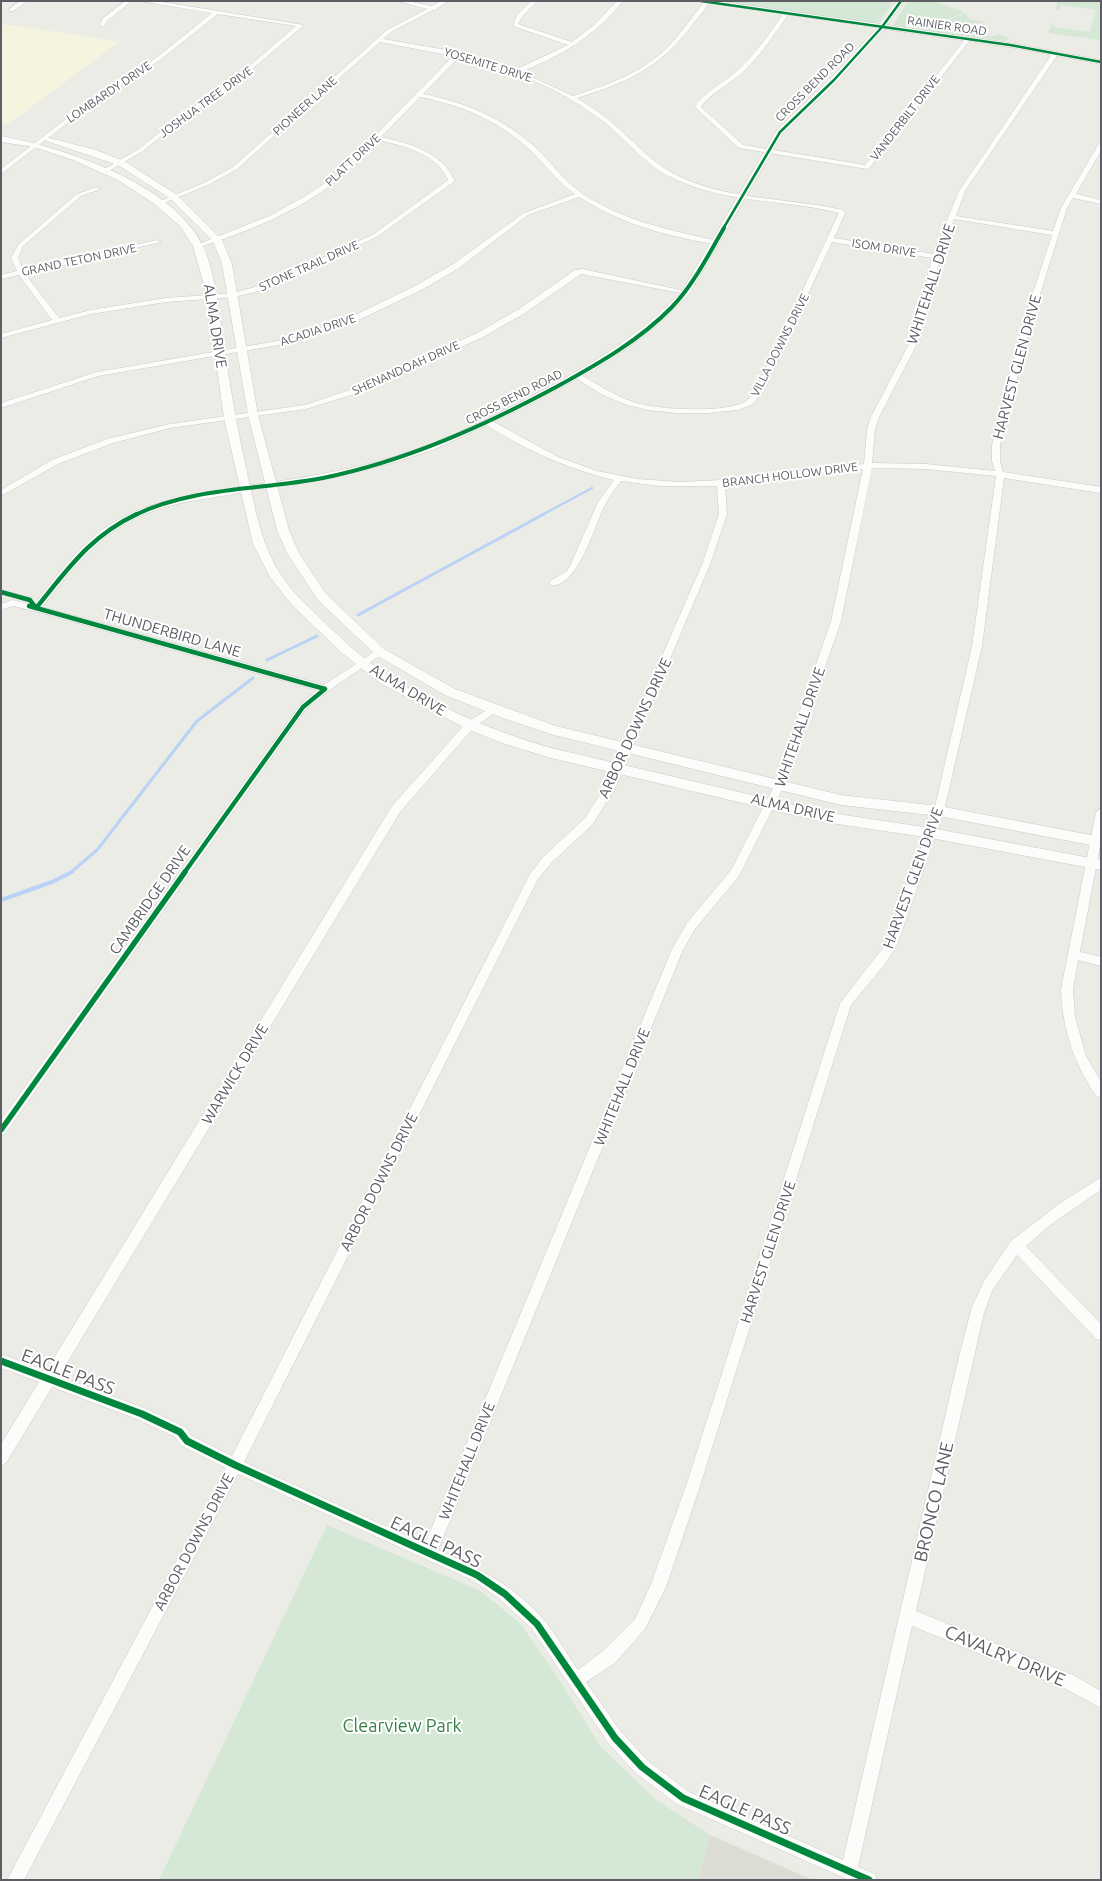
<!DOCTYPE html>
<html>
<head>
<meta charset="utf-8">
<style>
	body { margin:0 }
	#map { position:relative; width:1102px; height:1881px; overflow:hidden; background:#ecece6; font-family:Ubuntu,sans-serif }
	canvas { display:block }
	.frame { position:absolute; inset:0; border:2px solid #5c5e64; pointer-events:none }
</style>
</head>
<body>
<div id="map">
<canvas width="1102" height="1881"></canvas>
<div class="frame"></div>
</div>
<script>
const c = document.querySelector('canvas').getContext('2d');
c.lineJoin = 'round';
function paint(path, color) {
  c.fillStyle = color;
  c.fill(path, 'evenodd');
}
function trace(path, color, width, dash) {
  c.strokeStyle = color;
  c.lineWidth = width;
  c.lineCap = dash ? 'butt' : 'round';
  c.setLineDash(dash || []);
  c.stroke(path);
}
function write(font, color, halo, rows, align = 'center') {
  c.font = font + ' Ubuntu,sans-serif';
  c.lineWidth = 4;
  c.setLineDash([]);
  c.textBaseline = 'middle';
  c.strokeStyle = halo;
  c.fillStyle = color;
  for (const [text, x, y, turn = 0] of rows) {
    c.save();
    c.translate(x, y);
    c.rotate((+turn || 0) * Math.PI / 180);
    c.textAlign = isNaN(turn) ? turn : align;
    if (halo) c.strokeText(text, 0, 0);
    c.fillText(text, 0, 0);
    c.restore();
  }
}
paint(new Path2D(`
	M1 24 31 28 119 42 8 124 1 123Z`), '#f5f4df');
paint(new Path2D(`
	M710 1835 813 1880H698Z`), '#dcdcd4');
paint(new Path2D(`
	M713 1H894L878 23H874Z
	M908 1 936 2 964 12 937 24 921 23 905 27 893 25Z
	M1055 1H1101V40L1048 33H1050L1048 32 1053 22V27L1090 32 1096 10 1061 5 1059 10 1056 9 1057 3Z
	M965 13 970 19 987 23 939 24Z
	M925 26 929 27 927 28 949 29H951L949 31C960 32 970 34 980 32L978 34 995 36 999 34 1009 38 1005 41 917 29Z
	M327 1525 479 1590 520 1623 556 1675 601 1747 656 1800 710 1835 698 1880H159Z`), '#d4e8d5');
trace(new Path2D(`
	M542 515 592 488`), '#bad2f5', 2.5);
trace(new Path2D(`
	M358 615 544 514
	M267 660 317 636
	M70 873 97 850 197 721 253 678`), '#bad2f5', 3);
trace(new Path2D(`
	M1 900 52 882 72 872`), '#bad2f5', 4);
const minor = new Path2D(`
	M20 1H27L13 11H9V9Z
	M125 1H132L107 21 104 26H100L102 19Z
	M140 1H156L304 25 230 88 184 118 143 151 107 172H103V170L139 149 180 116 226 86 296 26 218 14 160 60 91 105 1 174V169L87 103 156 58 212 13Z
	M397 1H408L431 6 441 1H449L437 8V10H433L391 32 383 39 458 52 515 70 568 45 513 26 517 15 531 1H537L522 17 518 24 572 42 594 25 617 1H623C592 38 564 54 521 72L573 96C607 85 642 73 668 47 681 33 692 17 704 2H708C707 9 698 17 693 24 660 68 628 82 577 98 591 107 605 116 617 127 634 142 650 160 669 171 721 201 786 197 843 210L845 213 834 238 933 254 959 191 1050 57 1051 52H1055L1056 57 965 191 956 216 1053 231 1061 208 1098 145 1101 143V151L1076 194 1101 200V204L1073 198 1067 208 1031 323 1000 445V461L1003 472 1101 487V493L1004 478 982 646 944 811 897 945 885 964 851 1005 700 1486 666 1587 645 1629 615 1663 586 1682 621 1732 648 1761 689 1792 843 1860 959 1356 972 1307 984 1281 1011 1241 1059 1204 1101 1177V1190L1050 1225 1026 1246 1101 1324V1340L1096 1339 1017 1255 993 1289 984 1313 916 1611 1075 1676 1101 1691V1708L1064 1688 912 1626 858 1867 875 1874 877 1880H849L677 1804 636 1773 609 1744 532 1629 500 1599 472 1580 238 1474 24 1880H7L226 1468 182 1446 175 1437 139 1420 52 1387 6 1463 1 1465V1444L39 1382 1 1368V1354L46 1371 392 806 466 723 490 708H496L498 710 496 712 474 727 400 812 59 1376 147 1409 185 1427 192 1436 232 1456 530 874 544 856 585 818 606 785 703 562 719 514 717 486H659L621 481C616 488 610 495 606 503 595 523 578 590 550 585V581L566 572 570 566 598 502 614 480C576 471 542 457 508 438 500 433 491 429 485 423L492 421 558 457 597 471 637 479 681 482 722 480 864 464 867 430 871 417 912 338 932 258 832 242 764 389 753 404 738 410 708 413H676L648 410 627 405 603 395 572 376 579 374C597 384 614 395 633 402 657 410 720 413 743 403 749 400 753 394 756 389L839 213C785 199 728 204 675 179 646 167 628 141 604 122 562 89 510 68 459 57L423 94C465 102 505 119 537 149 553 164 565 182 583 194 625 222 671 230 718 241V243C709 244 697 241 688 239 649 231 613 219 579 197L528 215 459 268 423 289 363 318 335 329 290 343 98 376 1 408V403L97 372 289 339 329 325 357 314 417 285 453 264 524 213 575 194C559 183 547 167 533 153 502 122 462 105 420 97L381 137C410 144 441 151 455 181L378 236 271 288 234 297 166 302 91 314 1 338V334L52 320 19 275 1 279V275L17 271 11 258 19 244 77 194 97 187 100 189 81 196 23 246 18 258 23 270 157 240 161 242 25 274 59 318 91 310 166 298 234 293 265 284 374 234 448 180C436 153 404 146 378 140 365 153 354 167 340 178 300 211 249 231 200 247L194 246 269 216 304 197 337 175 453 56 380 42 237 169 208 185 161 204 156 203 204 183 233 167 387 30 427 9ZM954 219 1052 235 1023 323 992 445V461L995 471 926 464 872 463 875 430 879 417 920 338 940 257ZM872 468 926 469 996 476 972 646 934 811 886 944 840 1003 686 1486 651 1584 635 1619 603 1651 578 1670C566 1653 556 1634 543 1619 515 1586 477 1567 438 1550L683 950 695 929 739 876 784 786 841 621ZM863 469 831 621 774 786 731 870 687 923 672 949 425 1544 244 1462 538 879 552 862 593 824 616 786 711 562 727 514 725 485Z
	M783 14 788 15C774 35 761 55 744 71 732 83 709 94 701 107L743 145 865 165 966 38 971 39 869 168 867 169 739 148 695 107C703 92 726 82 739 69 756 53 770 33 783 14Z
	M582 269 690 292 686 294 581 274 525 313 483 337 367 390 306 409 170 428 113 443 58 464 1 496V490L52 460 107 439 170 424 305 405 361 386 477 333 519 309 575 270Z
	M245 486 249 489 248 491C222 497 195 499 169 506 106 523 81 559 42 607L324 685 377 650H383L385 652 328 691 306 709 5 1134 1 1135V1120L300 705 317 690 35 611 13 606 1 610V604L12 600 34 605C52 582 69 558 92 538 134 501 192 495 245 486Z
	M1101 808V841L1080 952 1101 957V966L1078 960 1073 989 1075 1017 1086 1056 1101 1082V1098C1094 1096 1090 1086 1086 1080 1070 1051 1062 1022 1061 989L1096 812Z`);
const tertiary = new Path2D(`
	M698 1H717L880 24 897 1H904L887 25 1010 43 1101 60V64L1010 47 884 29 837 82 783 133 689 294 661 322 629 347 595 369 525 407 435 449 396 462 330 478 241 491V487L245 486C307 478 370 467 429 445 469 429 507 409 545 389 595 362 643 333 682 291L777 130 831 78 877 28Z`);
const secondary = new Path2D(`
	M1 136C65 148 172 183 203 246 216 274 220 321 225 352 231 393 238 432 247 472 255 508 261 544 281 575 292 593 309 607 324 622 344 641 366 662 390 677 439 708 495 732 551 748L824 812 931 828 1101 860V870L931 838 824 822 551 758 502 743 465 728 380 683 341 652 292 605 270 577 253 544 224 418 207 296 193 246 180 226 156 205 118 180 73 160 34 147 1 142Z
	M46 137 96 150 124 161 177 195 222 240 232 264 258 415 289 530 299 553 326 594 384 649 455 689 556 726 841 795 939 806 1101 837V847L939 816 841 805 554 735 500 717 445 695 376 655 318 600 287 553 277 530 248 415 222 264 213 241 171 199 118 165 46 141Z`);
trace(minor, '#c9cac8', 1);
trace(tertiary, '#c9cac8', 1);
trace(secondary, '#c9c9c7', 1);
paint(minor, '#fcfcfb');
paint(tertiary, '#fcfcfb');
paint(secondary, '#fcfcfb');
trace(new Path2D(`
	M701 1 1010 45 1101 62
	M723 229 780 132 834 80 882 27 901 1`), '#00873e', 2.5);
trace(new Path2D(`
	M135 515C193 487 261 490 323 478 406 461 484 426 558 386 598 364 640 340 672 307 694 284 708 255 724 228`), '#00873e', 4);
trace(new Path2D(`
	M1 592 30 600 36 608C68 569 90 536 137 514
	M29 606 325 689
	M184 873 303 707 325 689`), '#00873e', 4.5);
trace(new Path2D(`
	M1 1130 185 872`), '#00873e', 5.5);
trace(new Path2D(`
	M1 1361 142 1414 180 1432 187 1441 235 1465 477 1575 505 1594 537 1624 615 1738 642 1767 683 1798 869 1880`), '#00873e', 7);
write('12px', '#5c5e64', '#fff', [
	["RAINIER ROAD",947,26,8],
	["YOSEMITE DRIVE",488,65,17],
	["CROSS BEND ROAD",815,82,-45],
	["LOMBARDY DRIVE",109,92,-34],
	["JOSHUA TREE DRIVE",206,102,-36],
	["PIONEER LANE",305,106,-42],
	["VANDERBILT DRIVE",905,118,-52],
	["PLATT DRIVE",353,160,-43],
	["ISOM DRIVE",884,248,9],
	["GRAND TETON DRIVE",79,260,-12],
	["STONE TRAIL DRIVE",309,266,-24],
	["ACADIA DRIVE",318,330,-18],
	["VILLA DOWNS DRIVE",780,345,-63],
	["SHENANDOAH DRIVE",406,368,-24],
	["CROSS BEND ROAD",514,397,-27],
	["BRANCH HOLLOW DRIVE",790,475,-7]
]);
write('15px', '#5c5e64', '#fff', [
	["WHITEHALL DRIVE",931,284,-72],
	["ALMA DRIVE",215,326,81],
	["HARVEST GLEN DRIVE",1017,367,-75],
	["THUNDERBIRD LANE",172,633,16],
	["ALMA DRIVE",408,690,31],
	["WHITEHALL DRIVE",800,727,-71],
	["ARBOR DOWNS DRIVE",635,728,-65],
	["ALMA DRIVE",793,808,13],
	["HARVEST GLEN DRIVE",913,878,-70],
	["CAMBRIDGE DRIVE",150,900,-55],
	["WARWICK DRIVE",235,1074,-59],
	["WHITEHALL DRIVE",622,1087,-68],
	["ARBOR DOWNS DRIVE",379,1182,-63],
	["HARVEST GLEN DRIVE",768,1252,-72],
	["WHITEHALL DRIVE",467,1461,-68],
	["ARBOR DOWNS DRIVE",194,1542,-62]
]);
write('18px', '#5c5e64', '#fff', [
	["EAGLE PASS",68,1372,21],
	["BRONCO LANE",934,1502,-77],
	["EAGLE PASS",436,1542,25],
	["CAVALRY DRIVE",1005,1656,23],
	["EAGLE PASS",745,1810,24]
]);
write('18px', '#368047', '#fff', [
	["Clearview Park",402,1726]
]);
</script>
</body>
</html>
